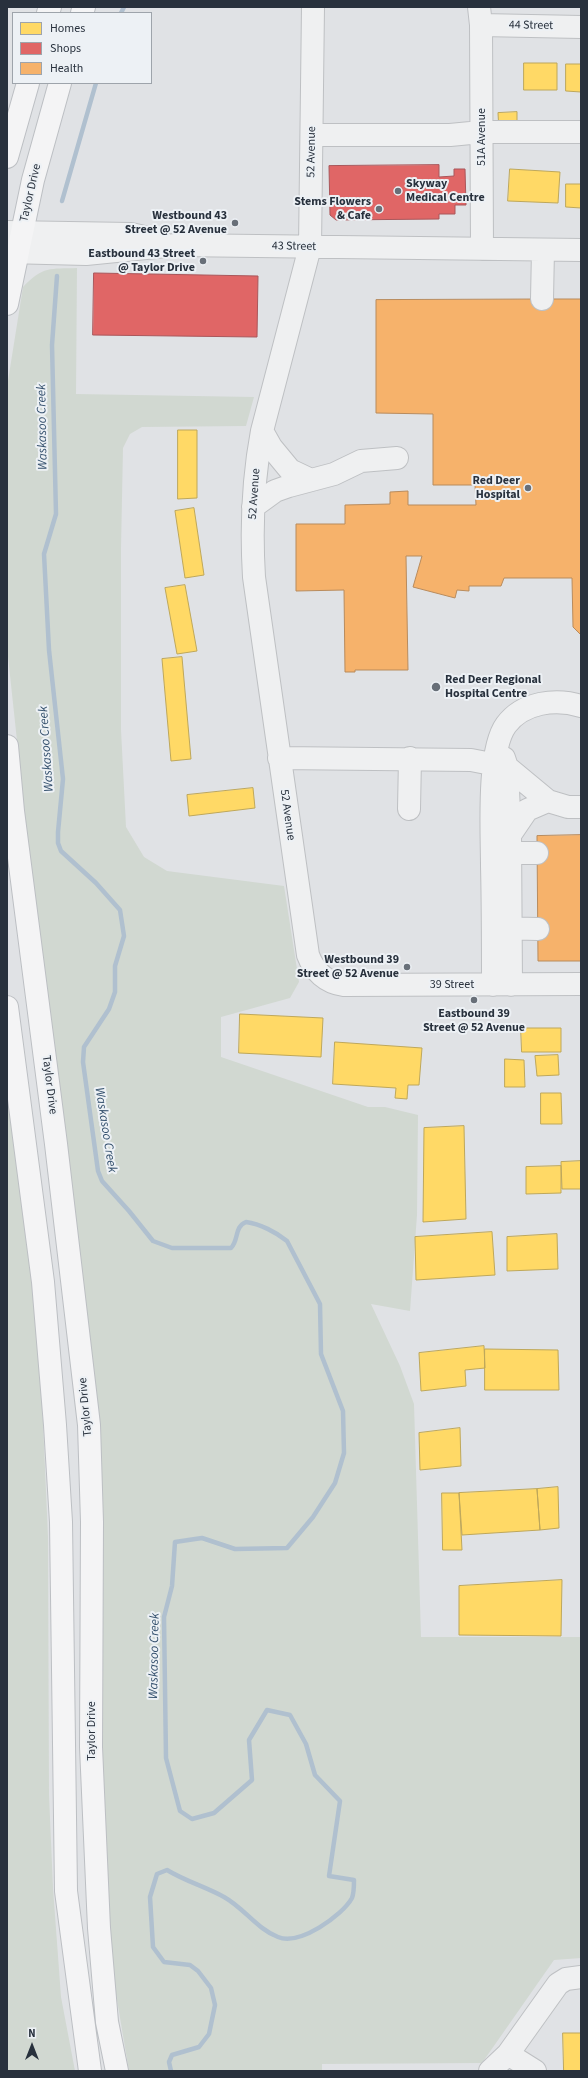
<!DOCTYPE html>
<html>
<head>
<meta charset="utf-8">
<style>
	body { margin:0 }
	#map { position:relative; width:588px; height:2078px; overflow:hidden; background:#e0e2e5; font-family:"Source Sans 3",sans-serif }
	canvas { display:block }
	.frame { position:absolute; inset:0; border:8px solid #28313d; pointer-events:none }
	.legend { position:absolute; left:12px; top:12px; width:140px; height:72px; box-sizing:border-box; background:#edf1f5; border:1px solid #9ea4ab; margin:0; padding:5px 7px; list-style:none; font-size:12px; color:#28313d }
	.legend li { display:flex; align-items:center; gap:8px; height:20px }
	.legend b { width:20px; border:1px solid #9ea4ab }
	.north { position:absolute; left:12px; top:2026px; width:40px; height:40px; -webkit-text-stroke:3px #edf1f5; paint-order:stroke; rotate:0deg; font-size:11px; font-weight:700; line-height:16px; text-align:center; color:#28313d }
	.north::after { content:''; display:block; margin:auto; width:14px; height:18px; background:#28313d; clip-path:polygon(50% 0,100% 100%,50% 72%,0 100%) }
</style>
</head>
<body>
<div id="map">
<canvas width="588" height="2078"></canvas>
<div class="frame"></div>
<ul class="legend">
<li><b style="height:11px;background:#ffd966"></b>Homes</li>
<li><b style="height:11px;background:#e06666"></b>Shops</li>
<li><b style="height:11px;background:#f6b26b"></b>Health</li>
</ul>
<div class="north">N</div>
</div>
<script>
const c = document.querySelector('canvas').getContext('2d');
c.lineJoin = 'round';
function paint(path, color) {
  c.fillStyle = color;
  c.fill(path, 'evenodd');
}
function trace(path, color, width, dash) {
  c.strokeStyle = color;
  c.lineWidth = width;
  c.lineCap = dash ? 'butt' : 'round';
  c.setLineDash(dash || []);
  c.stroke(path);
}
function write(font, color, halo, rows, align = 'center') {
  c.font = font + ' "Source Sans 3",sans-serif';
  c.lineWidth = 4;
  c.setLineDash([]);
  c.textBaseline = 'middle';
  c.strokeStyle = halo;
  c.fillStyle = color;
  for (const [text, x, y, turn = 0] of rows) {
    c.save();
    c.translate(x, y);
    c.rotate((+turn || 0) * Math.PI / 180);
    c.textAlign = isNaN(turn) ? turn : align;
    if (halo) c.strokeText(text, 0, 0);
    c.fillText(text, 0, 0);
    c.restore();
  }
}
paint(new Path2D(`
	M77 268 76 394 254 397 246 426 142 427 130 434 123 448 121 548V730L126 827 144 857 167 871 284 886 299 982 290 998 221 1017V1057L368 1107H385L418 1115 417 1215 410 1311 371 1304 400 1366 414 1404 421 1637H581V1958L554 1960 482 2063 322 2064V2071H129L114 1982 109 1936 61 1097 28 844 7 647V387L23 287C43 266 50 269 77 268Z
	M7 1084 26 1225 41 1376 48 1537 49 1795 53 1888 61 1997 75 2071H7Z`), '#d1d8d1');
const homes = new Path2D(`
	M524 63H557V90H524Z
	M566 64H581V92L566 91Z
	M517 112V131H499L498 113Z
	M510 169 560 172 558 203 508 201Z
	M566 184H581V208L566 207Z
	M178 430H197V498L178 499Z
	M194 508 204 575 185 578 175 511Z
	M185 585 197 651 177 654 165 588Z
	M182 657 191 759 171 761 162 659Z
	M253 788 255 808 189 816 187 795Z
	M240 1014 323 1018 321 1057 239 1053Z
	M521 1028H561V1052H522Z
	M335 1042 422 1048 419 1085H408L407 1099 395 1098 396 1088 333 1084Z
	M558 1055 559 1075 537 1076 535 1056Z
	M505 1059 524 1060 525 1087H505Z
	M541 1093H561L562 1124H541Z
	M464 1126 466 1219 423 1222 424 1128Z
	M581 1161V1189H562L561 1162Z
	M561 1166V1193L526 1194V1167Z
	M492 1232 495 1275 416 1280 415 1237Z
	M557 1234 558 1269 507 1271V1237Z
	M484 1346 485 1368 465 1370 466 1386 421 1391 419 1353Z
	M485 1349 558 1350 559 1390H485Z
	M460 1428 461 1466 420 1470 419 1433Z
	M558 1487 559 1528 540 1530 537 1489Z
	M537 1489 540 1530 462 1535 459 1493Z
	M442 1493H459L462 1550H443Z
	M562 1580 561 1636 459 1635V1586Z
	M563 2033H581V2071H564Z`);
paint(homes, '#ffd966');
trace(homes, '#bea75a', 1);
const shops = new Path2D(`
	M439 165V177L454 176V169H465L466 205H455V214H439V219L336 220 330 215 329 166Z
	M94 273 258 276 257 337 93 335Z`);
paint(shops, '#e06666');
trace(shops, '#a9565a', 1);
const health = new Path2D(`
	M542 299H581V635L573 627 572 578H504L501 586H469V591L457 590 455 598 413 587 422 556H406L408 670H355V672H345L344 590 296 591V524H345V505L390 504V492L408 491V505H476L475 485H433V414L376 413V300Z
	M581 835V961H538L537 836Z`);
paint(health, '#f6b26b');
trace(health, '#b88b5d', 1);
trace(new Path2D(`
	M121 13 124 7
	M62 201 96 83
	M57 276 52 345 56 514 44 554 49 650 63 779 58 832V843L61 851 96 883 120 910 124 936 115 966V992L109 1009 84 1047 83 1062 98 1171 102 1181 129 1211 153 1241 172 1248H231C239 1240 234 1227 246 1222 260 1224 276 1232 287 1241L320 1304 321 1354 343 1411 344 1453 335 1483 313 1517 287 1548 235 1549 202 1538 175 1542 172 1586 164 1617 166 1758 180 1811 192 1819 214 1813 252 1780 249 1740 267 1710 290 1715 306 1744 315 1775 340 1801 329 1876 354 1880C354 1885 354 1893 352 1898 342 1916 299 1946 278 1937 257 1929 244 1908 224 1897 206 1887 185 1881 167 1870L157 1874 150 1897 153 1947 164 1962 190 1965 198 1971 211 1988 215 2005 209 2034 199 2047 172 2055 169 2062 171 2071`), '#b0c0cf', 4.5);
const minor = new Path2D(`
	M313 7 310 247 262 431C253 479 251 528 254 577L308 955C314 971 326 983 344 985L581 984
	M479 7 481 25 482 249
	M481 25 581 27
	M312 135H450L481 132H581
	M7 232 131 234 161 241
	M7 252 86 254 176 245 581 250
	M542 299 543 250
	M262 431 271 447 290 470 311 480
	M253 507 275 491 289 486 334 474 361 461 397 458
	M279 758 471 760 507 767 548 801 568 807H581
	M504 758 507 767 510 835 511 985
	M409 809 410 758
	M510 835 527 810 548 801
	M496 853H537
	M495 928 538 929
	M493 985C493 945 493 905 492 866 492 832 487 751 506 725 523 702 556 698 581 706
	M508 2054 558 1984 566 1979 581 1977
	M490 2071 508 2054 535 2071`);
const major = new Path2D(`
	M48 13 50 7
	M82 13 84 7
	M7 157 28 83
	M7 304 33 180 60 83
	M7 746 13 811 56 1144 89 1425 92 1522 91 1747 99 1928 107 2022 117 2071
	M7 1007 43 1282 55 1425 61 1522 66 1891 90 2071`);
trace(minor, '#bec0c3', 24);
trace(major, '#bcbfc3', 24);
trace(minor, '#eff0f1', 22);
trace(major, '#f4f4f5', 22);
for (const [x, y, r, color] of [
	[398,191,4,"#686f78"],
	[379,209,4,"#686f78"],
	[235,223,4,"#686f78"],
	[203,261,4,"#686f78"],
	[528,488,4,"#686f78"],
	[436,687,5,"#686f78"],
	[407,967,4,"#686f78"],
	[474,1000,4,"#686f78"]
]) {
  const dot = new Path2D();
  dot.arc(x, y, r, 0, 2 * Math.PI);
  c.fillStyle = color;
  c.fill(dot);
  trace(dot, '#edf1f5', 1.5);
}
write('12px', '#28313d', '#edf1f5', [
	["44 Street",531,26,1],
	["51A Avenue",482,137,-90],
	["52 Avenue",312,152,-89],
	["Taylor Drive",31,193,-77],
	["43 Street",294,247,1],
	["52 Avenue",255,494,-86],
	["52 Avenue",287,815,82],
	["39 Street",452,985],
	["Taylor Drive",49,1085,83],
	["Taylor Drive",86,1407,-95],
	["Taylor Drive",92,1731,-90]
]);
write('bold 12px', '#28313d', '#edf1f5', [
	["Skyway",406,184,"left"],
	["Medical Centre",406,198,"left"],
	["Stems Flowers",371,202],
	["& Cafe",371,216],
	["Westbound 43",227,216],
	["Street @ 52 Avenue",227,230],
	["Eastbound 43 Street",195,254],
	["@ Taylor Drive",195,268],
	["Red Deer",520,481],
	["Hospital",520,495],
	["Red Deer Regional",445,680,"left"],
	["Hospital Centre",445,694,"left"],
	["Westbound 39",399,960],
	["Street @ 52 Avenue",399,974],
	["Eastbound 39",474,1014,"center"],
	["Street @ 52 Avenue",474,1028,"center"]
], 'right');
write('italic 13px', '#35516e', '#edf1f5', [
	["Waskasoo Creek",43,427,-91],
	["Waskasoo Creek",47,749,-94],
	["Waskasoo Creek",105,1130,81],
	["Waskasoo Creek",155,1656,-89]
]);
</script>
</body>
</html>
